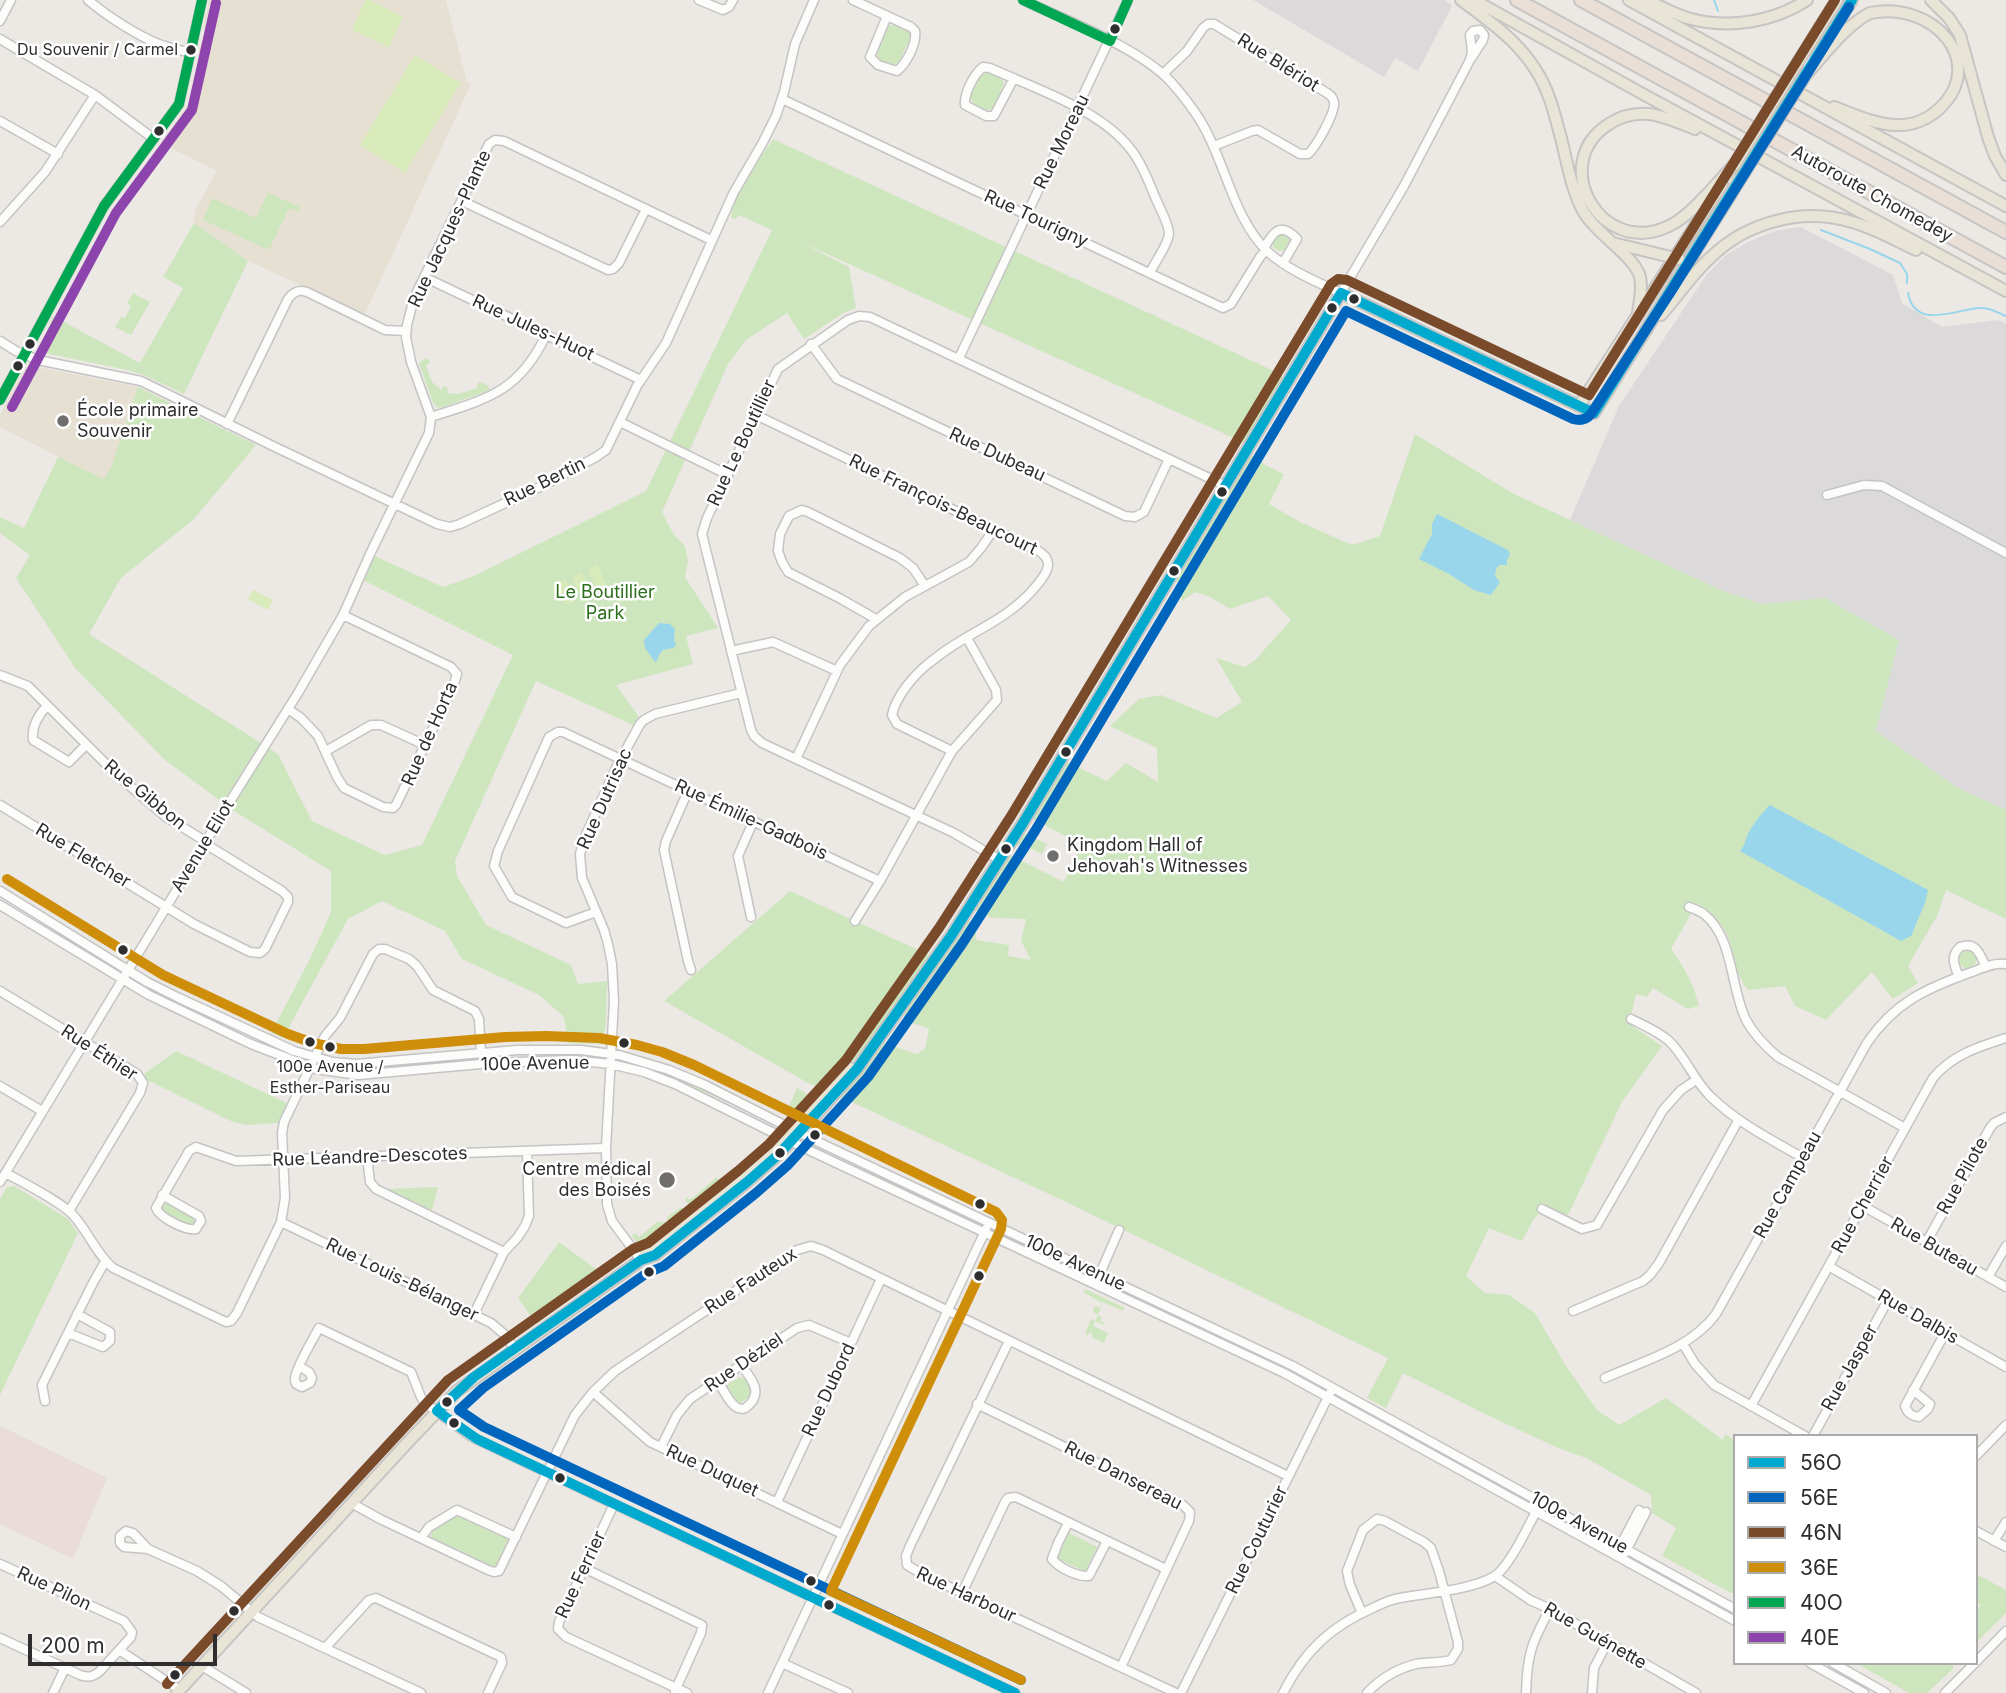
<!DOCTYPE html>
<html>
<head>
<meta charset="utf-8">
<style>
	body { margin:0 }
	#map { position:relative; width:2006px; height:1693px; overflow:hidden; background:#ece8e4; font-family:Inter,sans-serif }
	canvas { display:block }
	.legend { position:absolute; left:1733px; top:1434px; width:245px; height:231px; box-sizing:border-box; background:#fff; border:2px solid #ababab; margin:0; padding:9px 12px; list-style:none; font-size:21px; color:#2e2e2e }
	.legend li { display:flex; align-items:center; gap:14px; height:35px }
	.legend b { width:35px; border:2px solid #ababab }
	.scale { position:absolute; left:28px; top:1634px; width:189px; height:32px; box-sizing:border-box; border:4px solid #2e2e2e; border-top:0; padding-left:9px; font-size:21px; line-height:24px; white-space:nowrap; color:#2e2e2e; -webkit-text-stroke:5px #fff; paint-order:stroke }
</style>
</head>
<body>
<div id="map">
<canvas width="2006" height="1693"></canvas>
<ul class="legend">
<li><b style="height:9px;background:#00a9ce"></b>56O</li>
<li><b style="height:9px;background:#0065bd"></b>56E</li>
<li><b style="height:9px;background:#7a4b2a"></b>46N</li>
<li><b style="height:9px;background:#cf8e09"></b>36E</li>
<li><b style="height:9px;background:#00a651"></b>40O</li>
<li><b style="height:9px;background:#8e44ad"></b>40E</li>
</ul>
<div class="scale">200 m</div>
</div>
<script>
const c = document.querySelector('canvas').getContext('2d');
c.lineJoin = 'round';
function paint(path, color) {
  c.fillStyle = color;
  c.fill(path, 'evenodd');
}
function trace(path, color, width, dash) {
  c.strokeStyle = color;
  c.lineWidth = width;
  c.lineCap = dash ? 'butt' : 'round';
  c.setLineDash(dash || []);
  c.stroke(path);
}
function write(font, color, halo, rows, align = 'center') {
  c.font = font + ' Inter,sans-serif';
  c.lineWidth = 5;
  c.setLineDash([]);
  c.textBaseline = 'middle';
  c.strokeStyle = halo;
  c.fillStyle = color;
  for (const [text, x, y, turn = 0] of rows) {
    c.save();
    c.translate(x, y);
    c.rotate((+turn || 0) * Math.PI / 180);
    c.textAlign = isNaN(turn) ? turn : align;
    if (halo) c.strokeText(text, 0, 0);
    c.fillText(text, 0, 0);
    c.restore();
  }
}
paint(new Path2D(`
	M1253 0H1445L1452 6 1418 71 1395 58 1384 77Z
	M1801 227 1893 275 1902 303 1942 327 1999 320 2006 324V810L1958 788 1876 731 1825 598 1762 604 1723 591 1570 520 1619 406 1707 274 1726 255 1750 241 1775 231Z`), '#dcd9db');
paint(new Path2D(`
	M209 0H446L467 82 471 84 365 314 248 261 194 223 195 210 217 171 161 143 189 103 200 49H205L207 35 203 29Z
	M28 366H32L138 387 111 468 104 480 0 427V415L25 368Z`), '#e6e0d3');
paint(new Path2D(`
	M0 1426 107 1478 73 1559 0 1524Z`), '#e9dcdb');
paint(new Path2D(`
	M895 24 907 29 911 37 899 62 891 66 878 59 876 51 888 26Z
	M989 71 1001 77 1004 83 994 107 987 111C962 101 971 94 980 74Z
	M773 139 1274 371 1283 377 1278 389 1245 443 798 241 849 267 856 308 845 312 804 339 787 313 746 340 728 364 662 512 674 535 685 546 688 561 685 577 718 628 686 636 693 664 616 685 639 717 633 725 536 681 455 861 457 876 486 925 571 965 578 984 607 981 606 1023 602 1044 568 1043 564 1017 539 995 462 959 445 931 382 901 348 919 283 1038 271 1033 310 959 331 912V871L237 813 165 760 75 668 16 578 30 555 0 533V517L24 528 58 457 104 479 111 468 138 387 256 445 194 519 121 578 89 634 278 754 312 821 385 855 422 845 513 655 359 578 370 554 443 587 474 576 646 491 772 230 739 215 736 219 731 218C733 193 760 160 773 139Z
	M268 193 300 207 298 211 289 208 269 250 203 220 212 198 256 218Z
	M194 223 248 261 184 394 144 375 127 370 40 352V348L53 316 140 363 183 288 163 277Z
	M1272 242a9 9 0 1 1 18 0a9 9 0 1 1-18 0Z
	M133 293 150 302 131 335 115 327 121 317 125 318 131 306 127 303Z
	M425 359 427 358 430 362 426 365 432 382 441 390 444 386 448 388 447 393 458 394 478 388 477 384 480 382 487 385 490 390 441 408 437 407 433 403 419 363Z
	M1415 434 1514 494 1723 591 1762 604 1825 598 1899 640 1876 731 1958 788 2006 810V919L1946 890 1937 916 1908 966 1918 983 1893 999 1872 972 1826 1020 1795 1006 1785 986 1748 990C1735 975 1735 955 1728 937 1724 925 1708 909 1697 903L1671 949C1684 967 1694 984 1699 1006L1688 1009 1653 988 1647 997 1636 994 1629 1024 1662 1046 1622 1102 1568 1215 1542 1209 1532 1222 1522 1241 1489 1228 1466 1276 1485 1293 1509 1295 1535 1313 1566 1366 1597 1410 1619 1425 1666 1398 1723 1440 1725 1434 1735 1440V1595L1662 1556 1676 1528 1652 1513 1651 1495 1586 1458 1558 1448 1487 1415 1403 1373 1386 1408 1367 1398 1388 1358 1064 1201 841 1097 882 1042 916 1054 925 1049 929 1029 913 1023 901 1014 968 920 976 926V940L1009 945 1008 956 1031 960 1021 941 1026 919 992 918 974 910 1010 855 1064 882 1082 845 1031 818 1067 762 1107 781 1126 763 1158 782 1157 748 1110 726 1139 699 1161 695 1216 718 1242 702 1216 658 1245 667 1256 659 1291 620 1268 596 1230 609 1210 597 1195 592 1182 601 1176 578 1249 454 1258 458 1265 465 1284 474 1269 504 1300 522 1352 545 1380 536Z
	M1023 833 1047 844 1042 854 1022 845 1015 846Z
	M790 891 931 956 866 1047 855 1059 819 1087 808 1083 664 1001Z
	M1957 958a10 10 0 1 1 20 0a10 10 0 1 1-20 0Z
	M176 1051 287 1103 278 1123 247 1125 233 1122 147 1080 144 1074Z
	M654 1070 676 1076 722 1098 721 1099 654 1072Z
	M797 1088 809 1095 791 1115 782 1112 789 1107Z
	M859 1168 885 1177 974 1220 972 1223Z
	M717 1177 722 1185 692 1208 685 1200 686 1197 690 1200Z
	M14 1186 68 1219 78 1233 0 1395V1199L7 1187Z
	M438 1187 432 1210 387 1189Z
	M162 1204H167L193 1216 195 1223 190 1225 163 1212 161 1207Z
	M680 1208H683L686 1213 644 1246 638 1244 632 1236 635 1233 639 1237 657 1222H667V1217Z
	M559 1242 604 1275 536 1324 518 1298Z
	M1108 1282 1282 1364 1323 1386 1321 1390 1106 1286Z
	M1085 1289 1125 1308 1123 1311 1103 1302 1098 1315 1102 1317 1100 1321 1104 1323V1325L1095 1321 1093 1326 1108 1333 1104 1343 1092 1337 1093 1335 1090 1332 1088 1335 1085 1334 1091 1319 1095 1321 1098 1315 1093 1312 1094 1306 1100 1308 1102 1303 1083 1292Z
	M741 1377 745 1379 753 1392 751 1396 740 1403 734 1400 727 1386 729 1383Z
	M1364 1412 1392 1423 1531 1500 1529 1504Z
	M458 1515 507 1538 508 1544 497 1566 494 1567 431 1537 432 1530Z
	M1069 1533 1097 1547 1085 1572 1057 1558Z
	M1633 1556 1735 1613V1618L1631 1560Z
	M1976 1574 2006 1590V1613L1976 1643V1610L1981 1605 1976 1602Z
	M1856 1663H1953V1669L1927 1693H1909Z`), '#cee6be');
paint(new Path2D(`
	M365 0H370L403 17 389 47 352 30Z
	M415 55 461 83 405 173 360 145Z
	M597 565 607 585 598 590 588 569Z
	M582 572 591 593 582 597 572 577Z
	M566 580 576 600 567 605 557 584Z
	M253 590 273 600 268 610 248 599Z`), '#d9eabb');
paint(new Path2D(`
	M1437 514 1508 550 1510 554 1507 560V565H1499L1496 569 1495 576 1500 582 1491 595 1474 590 1449 574 1419 559 1432 534V524Z
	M659 623 670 624 675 629 674 639 676 645 673 648 663 650 659 655 657 661 655 662 645 648 644 640Z
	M1770 805 1928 890 1925 903 1911 936 1901 941 1740 851C1745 845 1745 841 1748 834 1751 827 1764 810 1770 805Z`), '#99d6ec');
trace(new Path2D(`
	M1714 0 1718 11
	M1821 230 1870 249 1900 263 1907 274V283
	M1908 293C1915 331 1956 309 1980 308 1988 307 1998 312 2006 316`), '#99d6ec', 2);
const minor = new Path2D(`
	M88 0C107 16 136 35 159 44 169 48 181 50 191 53
	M699 0 723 10 729 7 733 0
	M853 0 911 27 915 31C917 43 907 63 897 71L878 65 870 57 887 16
	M1023 0C1067 21 1138 47 1171 82 1186 99 1201 118 1210 139 1228 176 1237 222 1268 252 1288 270 1317 282 1341 293L1404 186 1470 60 1483 40 1484 35 1480 30 1473 31 1470 35 1472 52 1470 60
	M0 21 11 0
	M0 39 95 95 154 139
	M1163 74 1187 51 1203 28 1208 24H1214L1327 93C1331 96 1332 96 1334 102 1336 112 1316 147 1308 154H1300L1258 130 1252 131 1214 146
	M1014 78 994 116H986L965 105C964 93 974 74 983 67L990 68C1036 89 1102 110 1132 151 1143 165 1149 183 1156 199 1160 209 1169 224 1169 234 1168 245 1154 263 1150 273
	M782 99 1223 308 1231 304 1260 257 1266 250
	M0 121 58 154
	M462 201 608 270 613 269 619 263 646 209
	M0 222 45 172 95 95
	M1264 248C1273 232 1281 221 1297 239L1283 263
	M424 277 641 380
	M0 341 16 351 38 360 141 381 275 447 437 524 450 527 460 524 544 485 596 457 606 450 637 386 666 343 734 192 762 144 776 116 784 92 795 44 814 0
	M811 344 837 379 1125 516 1135 517 1144 512 1169 459
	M959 358 1128 0
	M0 400 104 206 179 104 202 0
	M756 415 1037 550C1055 560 1048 572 1037 585 1012 616 983 626 951 647 943 652 936 658 929 663 914 675 896 696 892 715L897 724 952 751
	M431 417C487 399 519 392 546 335
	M620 422 728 475
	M227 424 288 299C293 292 298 289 307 292L385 330 406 331
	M1827 495 1864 485 1882 486 2006 553
	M876 619 841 599 788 572 782 562 778 551 780 534 789 516 802 510 808 512 900 558 913 568 925 586
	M731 651 773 642 837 671
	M0 675 28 686 116 774 166 817 200 838 212 848 282 891 288 897V902L265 949 260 953 250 952 194 924 0 805
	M47 706C39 714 31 727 33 740L69 762 86 745
	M288 709 301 718 318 736 337 777 344 788 383 807 393 808 396 805 453 687 457 674 451 667 343 615
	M326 751 371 725H381L425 745
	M796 759 840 665 869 626 905 597 969 562 981 548 994 529
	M688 791 666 841 664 850 688 961 691 970
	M1000 860 954 833 762 743 754 736 751 730 702 534 707 518 778 369 848 320 859 316 870 317 1226 486
	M0 891 147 982 179 998 294 1051 333 1062 356 1064 517 1050H581L619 1055 669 1070 705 1085 812 1139 1293 1366 1735 1609
	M0 905 149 995 251 1044 316 1069 358 1075 492 1063 571 1060 611 1064 644 1072 675 1084 800 1146 1284 1373 1735 1621
	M1689 907C1694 909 1700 911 1704 914 1734 938 1730 987 1746 1020 1754 1035 1765 1046 1778 1057L1905 1128
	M596 912 566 923 512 897 494 866 498 851 549 737 558 732H563L880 881
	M751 917 738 856 753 822
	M855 921 880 881 952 751 997 700 996 690 967 638
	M1959 977C1954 965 1950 956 1960 947 1976 941 1980 954 1986 967
	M0 991 137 1074 143 1083 140 1093 69 1211
	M1631 1019C1643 1025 1658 1031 1669 1041 1686 1057 1694 1081 1711 1097 1738 1123 1770 1139 1803 1158
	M0 1086 42 1111
	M367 1157 370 1182 376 1189 504 1252
	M6 1173C23 1183 60 1201 73 1215 88 1231 96 1254 113 1268L226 1322 231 1321 237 1313 281 1222 285 1198 282 1133 284 1122 325 1036 340 1018 373 954 379 949H385L409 959 417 966 433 990 475 1011 479 1019 481 1053
	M0 1182 231 800 298 693 343 615 370 554 429 433 431 417 411 362 406 337 407 325 414 298 489 144 495 140 504 141 711 240
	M162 1195 199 1216 201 1221 196 1229C186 1231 160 1218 156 1208L189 1151 196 1147 236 1161 606 1148
	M1863 1206 2006 1287
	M1542 1209 1582 1229 1597 1225 1663 1110 1681 1090 1696 1080
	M281 1222 491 1323 504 1334 515 1349
	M1927 1241 1990 1128 1994 1123 2006 1117
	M641 1260 612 1221 607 1204 606 1148 614 1001 612 964 608 944 604 930 582 878 580 854 585 837 616 768 640 724 644 720 655 714 741 693
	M1830 1267 2006 1367
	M1988 1277 2006 1246
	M1098 1278 1119 1230
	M1573 1311 1643 1281 1650 1275 1659 1263 1738 1121
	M474 1314 504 1252 518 1237 525 1226 529 1216 527 1151
	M68 1333 103 1347 110 1341V1332L77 1314
	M1009 1341 910 1546 906 1556 907 1565 922 1574 1176 1693
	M1683 1344 1695 1364 1714 1385 1805 1436
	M300 1367 309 1372 312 1378 310 1383 302 1387 296 1384C296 1382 294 1380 295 1378 295 1370 314 1337 319 1328L411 1372 421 1397 425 1403 472 1437 1015 1693
	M1605 1378C1643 1361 1690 1349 1716 1314L1867 1043C1894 1003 1925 989 1969 973 1981 969 1994 962 2006 964
	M718 1381C723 1389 730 1405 738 1408 744 1410 745 1408 749 1405 763 1391 751 1379 742 1366
	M1913 1390 1930 1404 1928 1409 1919 1417C1912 1416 1908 1414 1905 1406L1945 1333
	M593 1392 650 1442 842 1534
	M45 1401 42 1385 94 1281 105 1262
	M977 1404 1183 1505 1190 1512 1189 1521 1121 1667
	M1751 1406 1933 1078C1952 1055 1978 1047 2006 1038
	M1813 1436 1888 1300
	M661 1447 677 1415 690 1399 797 1328 809 1325 851 1343
	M1976 1456 2006 1425
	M777 1502 881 1279
	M353 1504 380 1519 488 1570 494 1572 499 1571 575 1415 593 1392 615 1371 797 1250 811 1246 823 1250 1288 1476
	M614 1504 559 1622 558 1629 566 1637 687 1693
	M1068 1523 1058 1543 1052 1559C1059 1568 1078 1577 1089 1576L1107 1541
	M1976 1531 2006 1547
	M421 1538 429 1527 457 1510 516 1537
	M1994 1541 2006 1522
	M1619 1548 1639 1510
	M148 1549 133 1533 126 1531 120 1536V1543L124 1547 148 1549 197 1571 221 1586 258 1617 421 1693
	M1625 1553 1646 1512
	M0 1564 124 1621 132 1632 131 1637 100 1671C93 1677 88 1678 80 1675L0 1638
	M584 1568 702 1625 701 1633 675 1691
	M1495 1576 1530 1600 1550 1609 1696 1693
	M962 1593 1005 1502 1008 1498 1016 1497 1166 1569
	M1362 1613 1350 1585 1347 1571 1363 1530 1377 1519 1385 1521 1424 1542 1431 1548 1439 1571 1458 1642V1649L1451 1660C1439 1663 1427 1662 1416 1664 1396 1669 1380 1679 1367 1693
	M325 1648 369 1600 376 1598 501 1657 502 1663 488 1693
	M119 1650 180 1690
	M1976 1662 2006 1631
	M782 1663 848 1693
	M1810 1663 1864 1693
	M1833 1663 1886 1693
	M202 1666 246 1693
	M53 1693 65 1668
	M768 1693 986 1229
	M1181 1693 1330 1393
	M1283 1693C1305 1650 1331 1626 1375 1607 1383 1603 1392 1599 1400 1598 1427 1593 1472 1590 1495 1576 1510 1566 1529 1524 1538 1508
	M1526 1693C1527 1654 1532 1642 1550 1609
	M1592 1693 1594 1668 1607 1643
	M1945 1693 1975 1663`);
const major = new Path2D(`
	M1461 0C1498 27 1533 52 1549 97 1554 110 1557 124 1561 138 1567 162 1571 187 1582 209 1594 233 1635 256 1640 277 1643 289 1639 302 1638 314
	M1474 0 1641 93 2006 291
	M1629 0 2006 206
	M1646 0C1661 6 1675 15 1691 19 1730 29 1773 22 1807 0
	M1931 0 1949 18 1960 35 1988 137 1995 156 2006 175
	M1817 56 1852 0
	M1793 70 1837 0
	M1805 76C1823 56 1846 25 1870 13 1933 0 1989 62 1939 109 1927 120 1911 126 1895 125 1874 124 1853 114 1834 107
	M1695 129C1680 123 1665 116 1649 114 1635 113 1621 116 1609 124 1547 163 1601 259 1669 226 1691 216 1717 182 1735 164
	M1613 243 1679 259
	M1661 315C1678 296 1692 274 1711 257 1747 222 1803 207 1852 222 1874 228 1895 240 1916 250
	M1579 406 1722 184
	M641 1260 650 1248 756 1163 850 1068
	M177 1693 409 1441 457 1391 641 1260 655 1255 747 1182 779 1154 806 1126 857 1069 951 936 1023 823 1341 293 1594 413 1746 170`);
const highway = new Path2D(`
	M1517 0 2006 267
	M1581 0 2006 232`);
trace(minor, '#c5c4c5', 11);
trace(major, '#c6c5c4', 14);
trace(highway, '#c6c5c4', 16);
trace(minor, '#fcfcfb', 8);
trace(major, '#e8e4d6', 10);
trace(highway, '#eadfd6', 12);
const majorBridge = new Path2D(`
	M1735 164 1793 70
	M1746 170 1805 76`);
trace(majorBridge, '#c6c5c4', 14, []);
trace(majorBridge, '#e8e4d6', 10);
trace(new Path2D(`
	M1015 1693 477 1439 437 1411 474 1377 641 1260 655 1255 747 1182 779 1154 857 1069 951 936 1023 823 1341 293 1594 413 1852 0`), '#00a9ce', 10);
trace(new Path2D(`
	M1021 1680 484 1427 459 1410 483 1388 647 1273 664 1266 756 1193 788 1165 868 1077 962 944 1035 831 1346 311 1573 419C1580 421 1586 420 1591 414L1672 290 1849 7`), '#0065bd', 10);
trace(new Path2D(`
	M167 1684 448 1380 633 1249 648 1243 738 1171 769 1144 846 1060 939 928 1011 816 1331 284 1338 279 1347 280 1589 395 1835 0`), '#7a4b2a', 10);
trace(new Path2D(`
	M7 879 163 975 288 1034 313 1043 341 1049H364L505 1037 546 1036 599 1038 637 1045 662 1052 694 1065 996 1212 1002 1220 1001 1229 831 1591 1021 1680`), '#cf8e09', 10);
trace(new Path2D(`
	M1023 0 1110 41 1128 0
	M0 400 104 206 179 104 202 0`), '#00a651', 10);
trace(new Path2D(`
	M12 407 116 213 192 110 216 3`), '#8e44ad', 10);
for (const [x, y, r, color] of [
	[1115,29,6,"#2e2e2e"],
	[191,50,6,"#2e2e2e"],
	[159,131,6,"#2e2e2e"],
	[1354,299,6,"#2e2e2e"],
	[1332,308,6,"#2e2e2e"],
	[30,344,6,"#2e2e2e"],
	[18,366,6,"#2e2e2e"],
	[63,421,7,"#706f6e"],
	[1222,492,6,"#2e2e2e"],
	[1174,571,6,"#2e2e2e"],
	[1066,752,6,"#2e2e2e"],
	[1006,849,6,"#2e2e2e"],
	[1053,856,7,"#706f6e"],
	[123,950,6,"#2e2e2e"],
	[310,1042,6,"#2e2e2e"],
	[624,1043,6,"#2e2e2e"],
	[330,1047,6,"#2e2e2e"],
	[815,1135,6,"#2e2e2e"],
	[780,1153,6,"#2e2e2e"],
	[667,1180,9,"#706f6e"],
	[980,1204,6,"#2e2e2e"],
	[649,1272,6,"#2e2e2e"],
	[979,1276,6,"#2e2e2e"],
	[447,1402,6,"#2e2e2e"],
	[454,1423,6,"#2e2e2e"],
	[560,1478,6,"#2e2e2e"],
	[811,1581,6,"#2e2e2e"],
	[829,1605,6,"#2e2e2e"],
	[234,1611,6,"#2e2e2e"],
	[175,1675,6,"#2e2e2e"]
]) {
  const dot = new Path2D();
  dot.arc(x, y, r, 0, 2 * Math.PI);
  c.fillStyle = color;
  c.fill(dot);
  trace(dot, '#fff', 2.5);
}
write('16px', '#2e2e2e', '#fff', [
	["Du Souvenir / Carmel",178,50],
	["100e Avenue /",330,1067,"center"],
	["Esther-Pariseau",330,1088,"center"]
], 'right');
write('18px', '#2e2e2e', '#fff', [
	["Rue Blériot",1278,63,32],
	["Rue Moreau",1062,142,-64],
	["Autoroute Chomedey",1872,194,29],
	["Rue Tourigny",1036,219,25],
	["Rue Jacques-Plante",450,229,-65],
	["Rue Jules-Huot",533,328,25],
	["Rue Le Boutillier",742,443,-65],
	["Rue Dubeau",997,455,25],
	["Rue Bertin",545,482,-26],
	["Rue François-Beaucourt",943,505,26],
	["Rue de Horta",430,734,-66],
	["Rue Gibbon",145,795,39],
	["Rue Dutrisac",605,799,-66],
	["Rue Émilie-Gadbois",751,820,25],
	["Avenue Eliot",203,846,-59],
	["Rue Fletcher",83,856,31],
	["Rue Éthier",99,1053,33],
	["100e Avenue",535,1064,-1],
	["Rue Léandre-Descotes",370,1157,-2],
	["Rue Pilote",1963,1176,-61],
	["Rue Campeau",1788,1185,-61],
	["Rue Cherrier",1863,1205,-61],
	["Rue Buteau",1934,1247,30],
	["100e Avenue",1075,1263,25],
	["Rue Louis-Bélanger",402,1280,26],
	["Rue Fauteux",751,1281,-33],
	["Rue Dalbis",1918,1317,30],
	["Rue Déziel",744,1363,-34],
	["Rue Jasper",1850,1368,-61],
	["Rue Dubord",829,1390,-65],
	["Rue Duquet",712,1471,25],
	["Rue Dansereau",1123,1476,27],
	["100e Avenue",1579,1523,29],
	["Rue Couturier",1257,1540,-64],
	["Rue Ferrier",581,1575,-65],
	["Rue Pilon",54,1589,25],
	["Rue Harbour",966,1595,25],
	["Rue Guénette",1595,1636,30]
]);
write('18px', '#2e2e2e', '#fff', [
	["École primaire",77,411],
	["Souvenir",77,432],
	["Kingdom Hall of",1067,846],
	["Jehovah's Witnesses",1067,867],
	["Centre médical",651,1170,"right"],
	["des Boisés",651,1191,"right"]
], 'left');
write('18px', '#2c6e1b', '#fff', [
	["Le Boutillier",605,593],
	["Park",605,614]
]);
</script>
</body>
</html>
